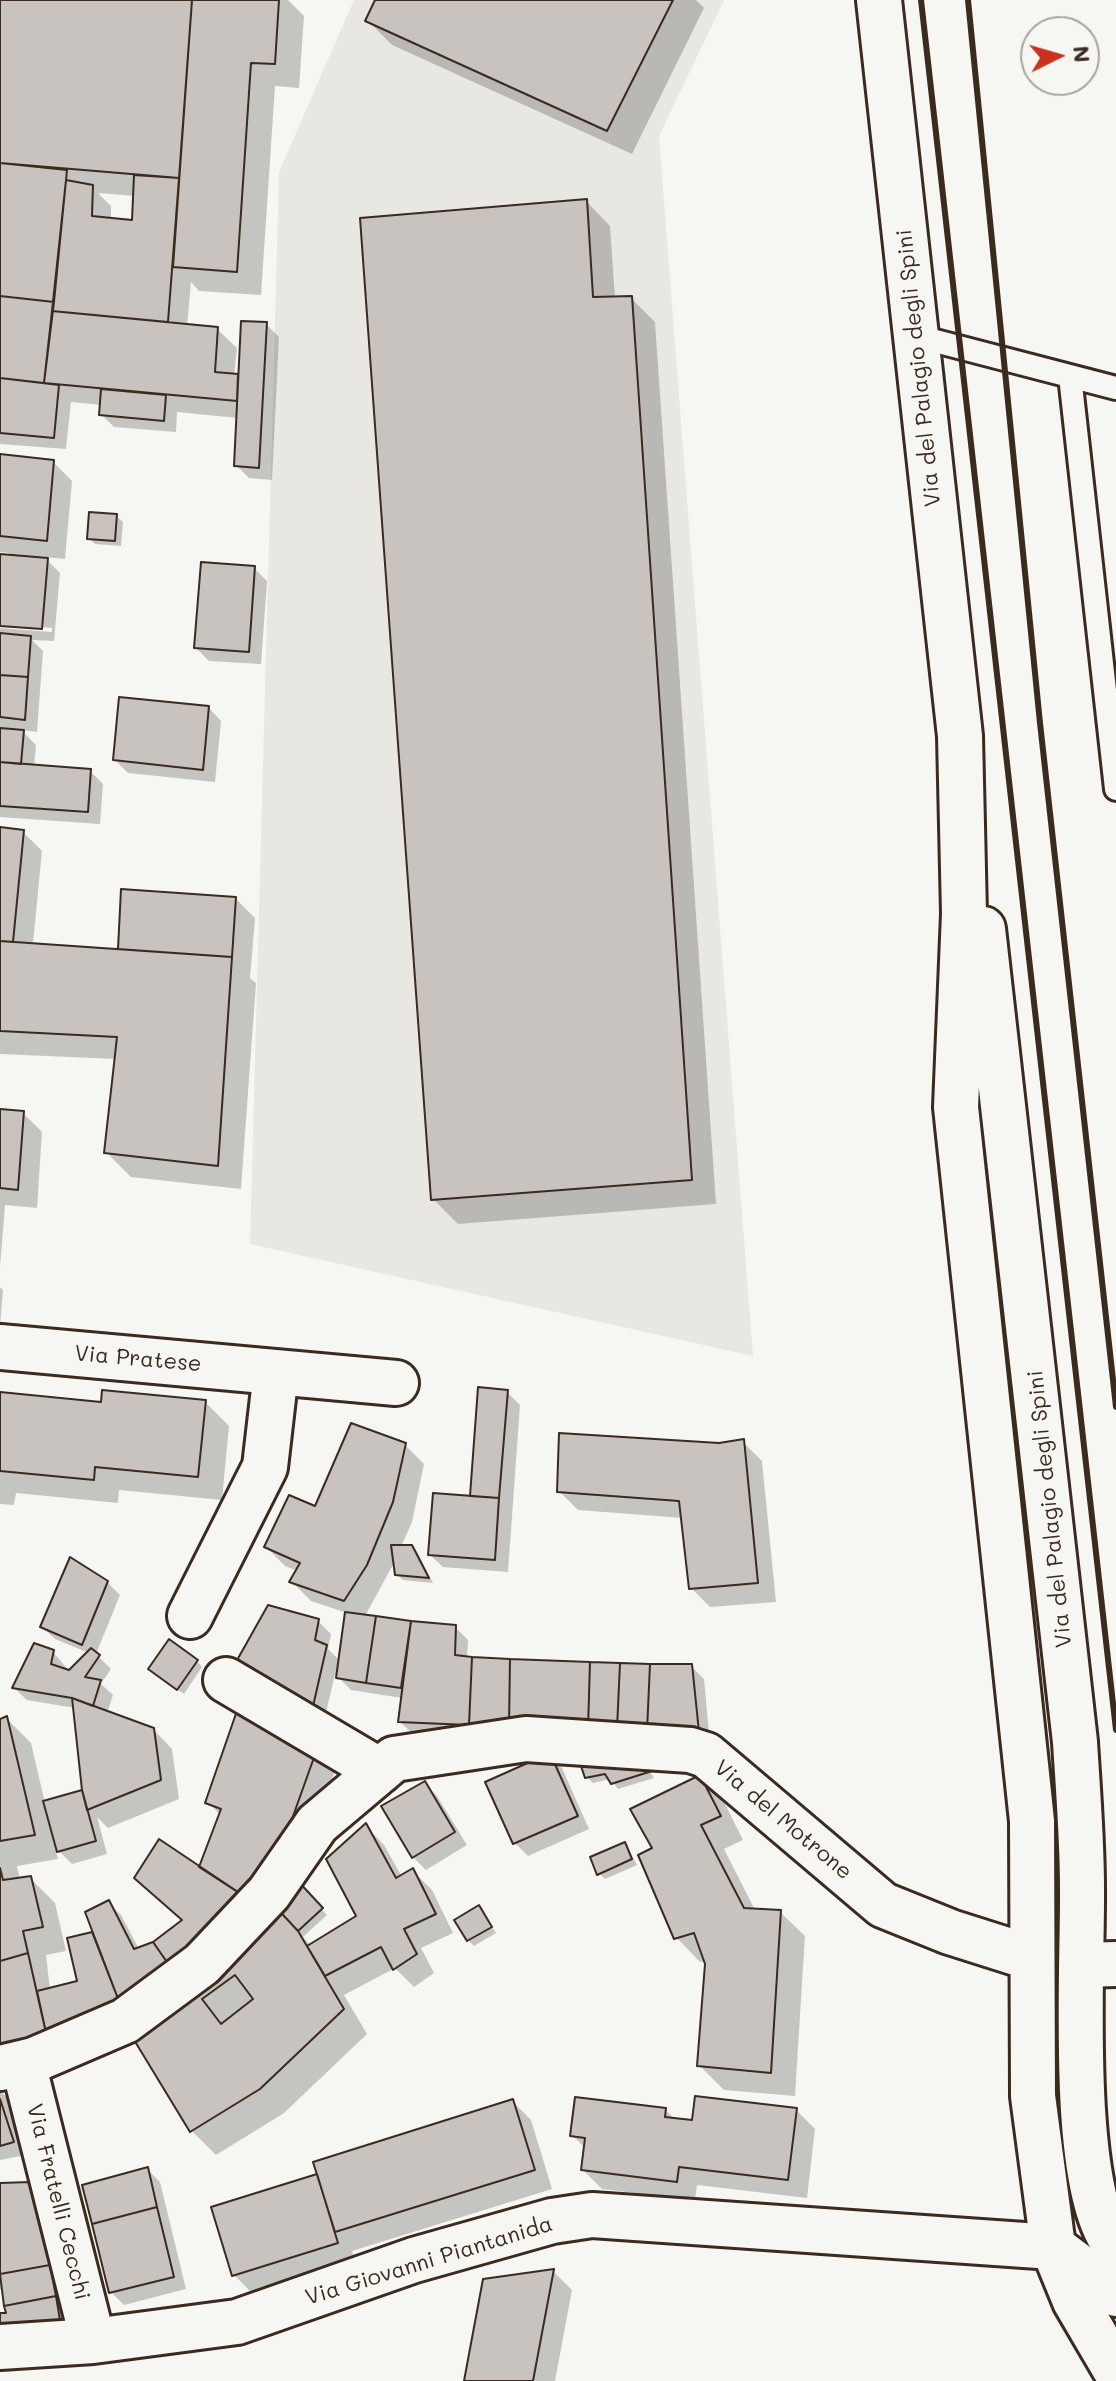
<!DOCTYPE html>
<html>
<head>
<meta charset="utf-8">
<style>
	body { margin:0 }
	#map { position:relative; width:1116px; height:2381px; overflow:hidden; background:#f6f6f2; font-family:Mali,sans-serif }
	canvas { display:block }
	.north { position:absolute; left:1020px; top:16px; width:80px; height:80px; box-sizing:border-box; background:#f6f6f2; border:2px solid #aba49d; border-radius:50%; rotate:85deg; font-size:22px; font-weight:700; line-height:32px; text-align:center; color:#3b2a1e }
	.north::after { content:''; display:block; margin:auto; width:28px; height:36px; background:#c8321e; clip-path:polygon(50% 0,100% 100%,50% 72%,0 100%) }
</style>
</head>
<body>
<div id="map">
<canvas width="1116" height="2381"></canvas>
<div class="north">N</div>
</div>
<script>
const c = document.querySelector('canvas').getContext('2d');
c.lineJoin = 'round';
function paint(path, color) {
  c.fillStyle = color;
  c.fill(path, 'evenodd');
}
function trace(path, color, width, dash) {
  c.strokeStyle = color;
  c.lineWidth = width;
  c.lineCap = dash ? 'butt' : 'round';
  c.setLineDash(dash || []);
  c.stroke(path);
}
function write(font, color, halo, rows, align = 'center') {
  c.font = font + ' Mali,sans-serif';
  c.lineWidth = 8;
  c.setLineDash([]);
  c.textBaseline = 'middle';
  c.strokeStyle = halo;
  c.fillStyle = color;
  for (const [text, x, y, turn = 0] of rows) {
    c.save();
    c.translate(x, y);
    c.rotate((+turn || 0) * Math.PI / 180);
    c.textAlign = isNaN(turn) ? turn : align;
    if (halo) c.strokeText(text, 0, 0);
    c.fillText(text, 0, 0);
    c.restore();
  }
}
paint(new Path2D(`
	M354 0H724L659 136 753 1356 250 1244 279 172Z`), '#e8e7e2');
paint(new Path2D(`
	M0 0H288L304 16 299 88 275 86 261 295 199 291 191 282 187 326 217 329 237 348 234 376 240 379 266 324 279 337 272 480 249 478 236 465 238 418 177 412 176 432 114 427 101 414 102 405 71 402 66 449 0 444ZM98 193 135 196 134 222 111 220V206Z
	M377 0H696L704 8 632 154 392 45 368 21Z
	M586 201 610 226 615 298H631L655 322 716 1204 458 1224 433 1199Z
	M0 456 53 462 72 481 65 559 44 557 60 573 54 641 32 640 43 651 37 732 21 730 36 745 34 767 90 771 103 784 100 824 0 817V628L52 632V628L0 624V556L8 557 9 553 0 552Z
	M116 516 123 522 121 546 95 544 89 538Z
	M254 568 267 581 261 664 209 661 196 648Z
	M209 708 221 721 215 782 128 773 115 760Z
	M0 829 23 832 42 851 33 943 120 950 123 891 236 899 255 918 250 978 256 983 241 1189 131 1177 106 1152 116 1059 0 1054Z
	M0 1111 23 1113 42 1132 37 1208 5 1205 0 1267Z
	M0 1287 3 1290 0 1327Z
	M507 1392 520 1405 508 1572 443 1567 430 1555 472 1498Z
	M205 1402 229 1426 222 1500 119 1490 118 1503 16 1493 14 1505 0 1504V1406Z
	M743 1442 762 1461 776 1602 710 1607 691 1588 683 1518 578 1510 559 1491 719 1445Z
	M405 1445 424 1464 412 1522 401 1547H412L418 1554 433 1583 403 1580 396 1574 395 1561 365 1616 455 1627 468 1640 467 1658 691 1666 704 1679 710 1744 413 1734 400 1722 402 1698 351 1690 335 1674 323 1726 281 1704 318 1621 331 1634 328 1649 340 1661 347 1613 311 1601 292 1582 298 1571 285 1566 266 1547Z
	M107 1582 120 1595 96 1654 111 1669 101 1684 113 1695 107 1713 153 1729 172 1749 179 1799 108 1828 97 1817 107 1854 72 1864 55 1847 58 1859 17 1866 20 1880 30 1878 55 1903 66 1951 46 1955 50 1990 80 1982 70 1939 95 1933 108 1903 121 1915 139 1949 154 1944 183 1921 221 1816 208 1802 241 1708 335 1770 297 1883 327 1915 303 1937 311 1946 358 1917 366 1826 384 1845 402 1877 413 1871 432 1890 453 1933 421 1948 434 1973 414 1987 395 1968 344 1995 367 2034 284 2113 216 2155 192 2131 130 2030 0 2080V1721L6 1718 31 1743 45 1803 84 1796 75 1708 27 1700 14 1688 53 1652 70 1672 89 1653 55 1639 42 1627Z
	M197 1661 202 1667 184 1694 156 1675Z
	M549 1755 562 1768 589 1829 528 1856 515 1843 488 1783Z
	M647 1768 654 1778 618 1789 610 1779 593 1783 587 1777Z
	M700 1778 724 1802 743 1840 724 1849 755 1910 780 1912 805 1936 795 2096 724 2090 699 2065 706 1961 700 1962 676 1937 655 1848Z
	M424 1783 437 1796 467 1845 426 1870 413 1857Z
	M625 1844 637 1865 605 1879 599 1873Z
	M479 1908 496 1933 474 1946 468 1940Z
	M0 2091 7 2097 26 2155 0 2160Z
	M512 2101 531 2120 552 2189 352 2251 356 2262 253 2294 234 2275 319 2176Z
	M665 2110 676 2120 694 2123 796 2110 815 2129 807 2198 697 2185 695 2200 602 2189 583 2170 586 2149 572 2135Z
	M147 2169 160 2182 186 2289 124 2305 111 2292Z
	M0 2184H29L42 2197 69 2317 17 2323V2327L70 2321 72 2333 0 2341V2315L8 2314 3 2289H0Z
	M553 2271 572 2290 555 2381H466Z`), '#0003');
const building = new Path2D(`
	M0 0H192L179 178 0 163Z
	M192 0H279L275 64 251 63 237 272 173 267Z
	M375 0H673L607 131 365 21Z
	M0 163 67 170 54 302 0 296Z
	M134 175 179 178 168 322 52 311 66 180 93 185 92 216 132 220Z
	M587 199 593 297 632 296 692 1180 431 1200 360 218Z
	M0 296 54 302 44 383 0 378Z
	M52 311 218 327 215 372 238 374 237 401 44 383Z
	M241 321 267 322 259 468 234 466Z
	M0 378 59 385 54 438 0 433Z
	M101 389 166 395 164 421 99 415Z
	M0 454 54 460 47 541 0 536Z
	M89 512 117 514 115 541 87 539Z
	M0 554 48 558 42 629 0 626Z
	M201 562 255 566 249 652 194 648Z
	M0 633 31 636 28 677 0 675Z
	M0 675 28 677 25 720 0 717Z
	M119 697 209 706 203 770 113 760Z
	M0 728 24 730 21 764 0 762Z
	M0 762 91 769 88 812 0 806Z
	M0 827 24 830 13 942 0 941Z
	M121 889 236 897 232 957 118 949Z
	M0 941 232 957 218 1166 104 1153 117 1037 0 1031Z
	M0 1109 24 1111 18 1190 0 1188Z
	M478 1387 508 1390 499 1498 470 1496Z
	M102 1390 206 1400 198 1477 95 1467 94 1480 0 1471V1392L101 1402Z
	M351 1423 406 1443 393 1502 367 1565 344 1601 289 1582 300 1563 264 1547 289 1495 315 1506Z
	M559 1433 719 1443 744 1439 758 1583 689 1589 679 1501 557 1492Z
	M433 1493 499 1498 495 1560 428 1555Z
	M391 1545H412L429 1578 395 1575Z
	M70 1557 108 1581 82 1645 40 1627Z
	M268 1605 319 1619 315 1640 327 1645 311 1715 236 1662Z
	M345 1612 376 1616 366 1683 336 1678Z
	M376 1616 411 1621 401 1688 366 1683Z
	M411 1621 456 1625 455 1655 472 1657 469 1725 398 1722Z
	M169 1639 198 1660 177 1690 148 1669Z
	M34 1643 54 1650 51 1664 69 1670 91 1648 100 1655 85 1677 101 1680 93 1706 72 1698 12 1688Z
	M472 1657 510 1659 509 1726 469 1725Z
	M510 1659 590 1662 588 1729 509 1726Z
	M590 1662 620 1663 617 1729H588Z
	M620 1663 650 1664 647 1731 617 1729Z
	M650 1664H692L699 1732 647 1731Z
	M72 1698 154 1728 161 1780 87 1810 82 1790Z
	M239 1705 317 1749 281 1850 250 1900 199 1867 221 1809 205 1803Z
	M7 1716 35 1835 0 1841V1719Z
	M550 1753 578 1816 513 1844 485 1782Z
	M577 1754 646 1763 652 1771 611 1784 605 1774 585 1778Z
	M700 1775 721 1816 701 1825 744 1908 781 1910 771 2073 697 2066 705 1964 694 1933 674 1939 638 1855 652 1848 630 1809Z
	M425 1781 455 1832 412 1858 381 1806Z
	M82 1790 96 1841 57 1852 43 1801Z
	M366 1823 396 1878 413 1868 436 1914 404 1929 417 1954 393 1970 381 1947 325 1976 307 1946 356 1916 326 1859Z
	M159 1839 250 1900 176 1975 153 1942 182 1920 134 1878Z
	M625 1842 632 1859 597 1875 590 1857Z
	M0 1868 3 1880 31 1876 43 1927 23 1931 28 1953 0 1961Z
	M297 1880 323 1908 298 1931 272 1903Z
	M109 1900 134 1949 153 1942 176 1975 122 2009 85 1912Z
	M272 1903 298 1931 344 2009 260 2089 190 2132 128 2030ZM235 1975 253 1999 221 2024 202 1999Z
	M479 1905 492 1927 467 1941 454 1920Z
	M92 1932 122 2009 48 2042 37 1991 77 1981 67 1938Z
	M28 1953 48 2042 0 2060V1961Z
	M695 2096 797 2108 788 2180 679 2167 677 2182 581 2170 585 2138 570 2136 575 2097 666 2108 665 2117 692 2120Z
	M0 2099 14 2142 0 2146Z
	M513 2099 535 2170 335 2232 313 2162Z
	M148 2167 157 2207 92 2224 82 2185Z
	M317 2174 338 2243 232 2276 211 2207Z
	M30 2182 50 2265 0 2274V2183Z
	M157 2207 174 2277 109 2293 92 2224Z
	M50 2265 56 2296 4 2306 0 2274Z
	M554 2269 533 2381H464L483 2279Z
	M56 2296 60 2320 0 2327V2313H6L4 2306Z`);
paint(building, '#c8c3be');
trace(building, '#3b2a1e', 2);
const service = new Path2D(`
	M916 336 1116 388
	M1070 376 1116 789`);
const minor = new Path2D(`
	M0 1347 396 1383
	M190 1616 265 1467 276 1372
	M226 1680 380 1771
	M1082 1965 1116 1964
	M23 2063 93 2341
	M0 2068 34 2060 125 2021 202 1964 269 1893 317 1824 394 1759 526 1739 690 1750 706 1755 883 1905 950 1932 1032 1958
	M0 2347 93 2341 237 2322 414 2260 552 2221 592 2215 1053 2247 1116 2294`);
const secondary = new Path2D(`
	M879 0 960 736 964 914 956 1107 1032 1821 1033 2096 1053 2247 1075 2301 1116 2371
	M983 929 1075 1742C1078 1791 1082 1839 1082 1888 1083 1966 1068 2191 1116 2246`);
trace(service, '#3b2a1e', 28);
trace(minor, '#3b2a1e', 50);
trace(secondary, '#3b2a1e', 50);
trace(service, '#f6f6f2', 22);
trace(minor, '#f6f6f2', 44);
trace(secondary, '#f6f6f2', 44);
trace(new Path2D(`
	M921 0 1116 1730
	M968 0 1040 723 1116 1407`), '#3b2a1e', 6);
write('22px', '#3b2a1e', '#f6f6f2', [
	["Via del Palagio degli Spini",919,368,-96],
	["Via Pratese",138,1359,5],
	["Via del Palagio degli Spini",1050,1509,-96],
	["Via del Motrone",783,1820,40],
	["Via Fratelli Cecchi",58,2202,76],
	["Via Giovanni Piantanida",429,2261,-17]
]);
</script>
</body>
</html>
